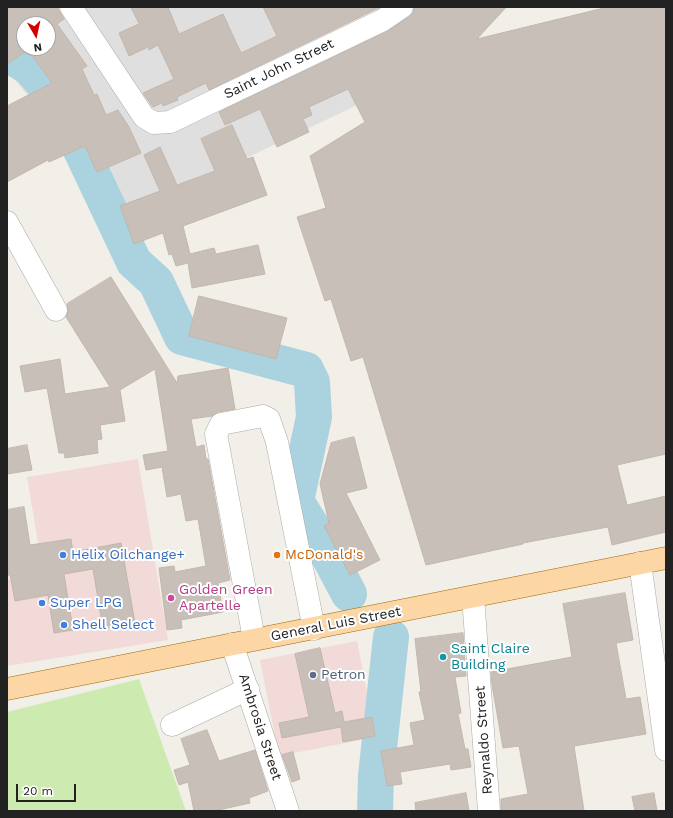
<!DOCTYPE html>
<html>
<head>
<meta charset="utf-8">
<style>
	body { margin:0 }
	#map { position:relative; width:673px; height:818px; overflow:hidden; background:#f2efe9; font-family:"Work Sans",sans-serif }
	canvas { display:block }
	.frame { position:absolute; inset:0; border:8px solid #222; pointer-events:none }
	.north { position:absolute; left:16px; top:16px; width:40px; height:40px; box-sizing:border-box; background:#fff; border:1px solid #a7a7a7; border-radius:50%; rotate:171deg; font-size:11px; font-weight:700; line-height:16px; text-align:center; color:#222 }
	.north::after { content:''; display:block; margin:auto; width:14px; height:18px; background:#d40000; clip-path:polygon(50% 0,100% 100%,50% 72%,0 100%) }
	.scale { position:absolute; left:16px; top:784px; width:60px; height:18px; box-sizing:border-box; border:2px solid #222; border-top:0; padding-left:5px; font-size:12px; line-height:14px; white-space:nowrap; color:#222; -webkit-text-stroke:3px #fff; paint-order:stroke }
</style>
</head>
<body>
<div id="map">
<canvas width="673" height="818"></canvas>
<div class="frame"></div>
<div class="north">N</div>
<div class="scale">20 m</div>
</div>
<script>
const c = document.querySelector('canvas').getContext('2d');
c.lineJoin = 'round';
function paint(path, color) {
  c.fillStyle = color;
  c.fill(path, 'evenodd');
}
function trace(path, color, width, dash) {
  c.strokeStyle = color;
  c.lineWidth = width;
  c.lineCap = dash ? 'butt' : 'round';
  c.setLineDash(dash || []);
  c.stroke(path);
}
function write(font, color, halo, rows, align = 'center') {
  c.font = font + ' "Work Sans",sans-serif';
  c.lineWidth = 4;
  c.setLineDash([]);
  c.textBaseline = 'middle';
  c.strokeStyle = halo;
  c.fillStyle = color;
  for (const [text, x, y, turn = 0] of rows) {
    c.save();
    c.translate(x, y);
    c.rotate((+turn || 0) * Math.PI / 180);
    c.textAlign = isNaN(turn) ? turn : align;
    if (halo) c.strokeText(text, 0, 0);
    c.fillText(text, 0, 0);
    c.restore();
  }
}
paint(new Path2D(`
	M7 7H508L444 70 422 74 125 216 7 70ZM24 24H48V48H24Z`), '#e0dfdf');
paint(new Path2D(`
	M138 459 168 640 7 666V580L43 573 27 477Z
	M357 641 376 737 279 756 260 660Z`), '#f2dad9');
paint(new Path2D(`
	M139 679 186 811H7V712Z`), '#cdebb0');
trace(new Path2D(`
	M7 49 14 58 30 68 51 92 67 129 72 131 134 262 156 282 182 337 306 370 312 382 314 417 296 501 322 543 349 594
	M375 811 376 776 391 637`), '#aad3df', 36);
const building = new Path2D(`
	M7 7H57L64 19 57 24 87 66 82 69 94 95 97 94 106 115 118 110 129 127 141 153 97 172 85 146 49 162 48 160 7 182V106L52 83 28 50 7 64ZM24 24H48V48H24Z
	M131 7H168L179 34 223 14 241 53 277 36 263 7H380L209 90 206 83 177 97 178 100 163 106 162 103 153 107 143 93 174 79 158 45 149 50 148 47 129 56 119 33 139 24Z
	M414 7H506L477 39 608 7H666V454L617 465 627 505 666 496V532L612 545 608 527 523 543V544L426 565 363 357 351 361 331 299 325 301 297 217 326 208 310 156 365 122 348 89 309 107 312 115 303 119 309 132 277 147 260 109 225 125 219 112 388 31 409 17 413 13Z
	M232 125 247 159 253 157 267 195 183 226 190 254 214 248 216 254 258 245 265 274 192 288 188 263 176 266 172 254 169 255 163 233 134 244 120 206 160 191 144 155 160 147 177 185 215 171 201 139Z
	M111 277 177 383 178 376 228 368 235 409 218 412 212 416 191 419 196 447 204 445 206 459H208L230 580 218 583 223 612 181 620 182 628 167 630 159 568 174 566 175 572 206 566 198 519 186 521 181 494 167 497 162 467 146 470 143 455 168 451 155 369 120 390 125 421 100 425 102 439 97 440 98 453 65 458 64 453H59L47 388 25 392 20 366 60 359 65 394 110 387 66 317 68 311 67 304Z
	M199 296 287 318 276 359 189 336Z
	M354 437 367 488 346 493 380 560 350 575 324 526 329 523 320 484 331 443Z
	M27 445 32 470 7 474V449Z
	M24 507 30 545 71 539 73 552 121 543 135 623 103 629 93 569 64 574 73 630 54 633 48 595 15 601 10 575H7V510Z
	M625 593 633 640 616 643 626 699 640 697 646 734 574 746 584 811H501V799L528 794 519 746 503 748 492 685 491 672 572 657 563 604Z
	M463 633 466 676 455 677 461 713 458 714 465 749H468L471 767 451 770 450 764 400 772 402 784 387 786 381 751 414 745 410 723 425 720 419 692H421L415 639Z
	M320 648 335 713 342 711 344 722 372 717 375 736 343 742 341 727 282 738 279 723 309 717 295 654Z
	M207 730 219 761 255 750 268 791 249 798 250 803 214 811H194L188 782 179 785 174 770 190 765 181 739Z
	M293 752 300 779 292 782 282 755Z
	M466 793 469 811H416L415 803Z
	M654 793 657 811H635L632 797Z`);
paint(building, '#c7bfb8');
trace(building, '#c4b6ab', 1);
const minor = new Path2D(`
	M71 7 144 117 154 123 170 122 383 20 402 7
	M7 222 56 310
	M640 563 666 750
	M473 597 489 811
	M254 639 216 434 221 424 263 416 269 419 277 442 314 629
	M232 644 288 811
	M172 725 248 689`);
const major = new Path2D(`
	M7 689 666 558`);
trace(minor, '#a9a9a9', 23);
trace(major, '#a06b00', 23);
trace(minor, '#fff', 22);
trace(major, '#fcd6a4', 22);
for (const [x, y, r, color] of [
	[63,555,4,"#3f7fe0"],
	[277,555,4,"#e8710a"],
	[171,598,4,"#d1479c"],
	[42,603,4,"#3f7fe0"],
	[64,625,4,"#3f7fe0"],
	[443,657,4,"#0f9aa8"],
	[313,675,4,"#5c6f8a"]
]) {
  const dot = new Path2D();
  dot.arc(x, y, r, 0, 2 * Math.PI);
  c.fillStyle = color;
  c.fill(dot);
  trace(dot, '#fff', 1.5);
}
write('14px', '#222', '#fff', [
	["Saint John Street",279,69,-26],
	["General Luis Street",336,624,-11],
	["Ambrosia Street",260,727,72],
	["Reynaldo Street",484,740,-94]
]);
write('14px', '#366cbe', '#fff', [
	["Helix Oilchange+",71,555],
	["Super LPG",50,603],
	["Shell Select",72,625]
], 'left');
write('14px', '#c56008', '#fff', [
	["McDonald's",285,555]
], 'left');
write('14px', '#b23c85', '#fff', [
	["Golden Green",179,590],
	["Apartelle",179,606]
], 'left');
write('14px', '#0d838f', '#fff', [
	["Saint Claire",451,649],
	["Building",451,665]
], 'left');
write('14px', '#4e5e75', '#fff', [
	["Petron",321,675]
], 'left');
</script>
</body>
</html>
